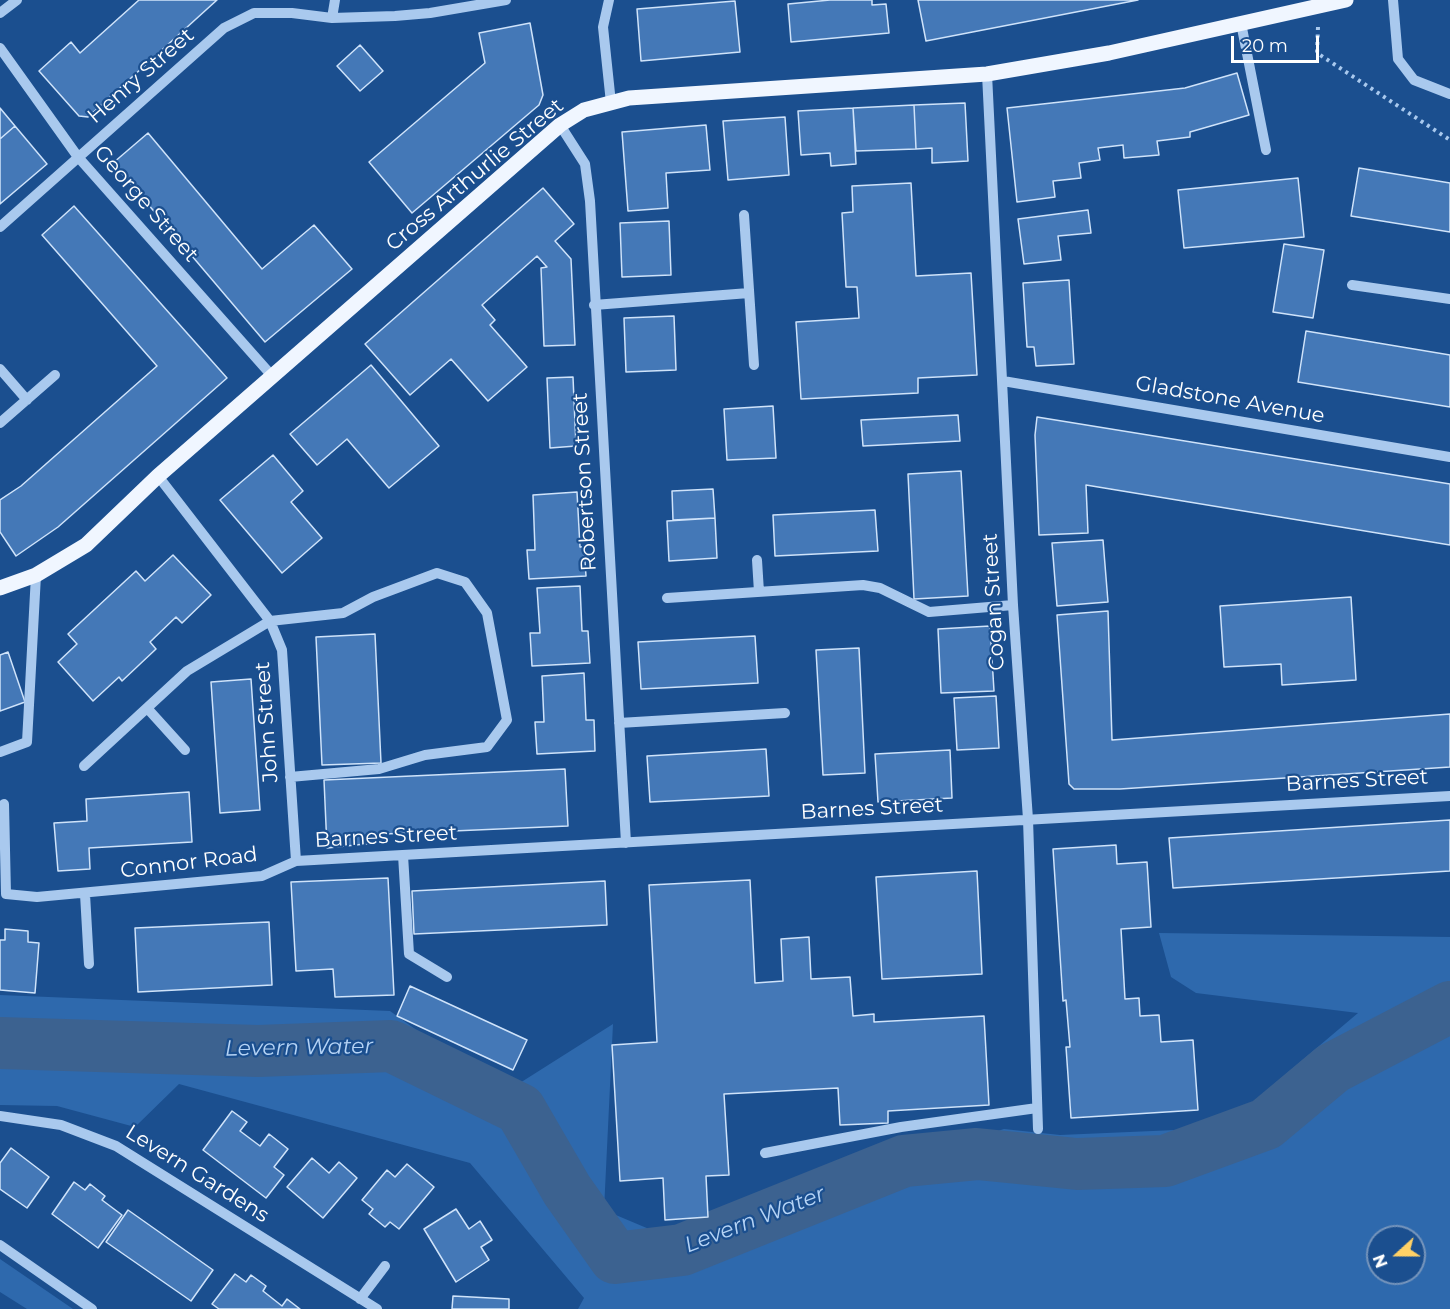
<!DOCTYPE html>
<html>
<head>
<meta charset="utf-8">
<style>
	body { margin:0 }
	#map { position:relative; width:1450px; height:1309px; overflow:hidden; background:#1b4f8f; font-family:Montserrat,sans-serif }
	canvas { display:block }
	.north { position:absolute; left:1366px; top:1225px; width:60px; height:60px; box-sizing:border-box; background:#1b4f8f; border:2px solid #7695bc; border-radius:50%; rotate:249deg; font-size:16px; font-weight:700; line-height:24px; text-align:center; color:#fff }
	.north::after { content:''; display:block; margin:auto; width:21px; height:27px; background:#ffd166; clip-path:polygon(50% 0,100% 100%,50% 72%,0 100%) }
	.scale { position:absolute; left:1231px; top:36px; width:88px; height:27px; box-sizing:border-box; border:3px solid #fff; border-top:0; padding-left:8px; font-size:18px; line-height:21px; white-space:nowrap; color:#fff; -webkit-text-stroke:4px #1b4f8f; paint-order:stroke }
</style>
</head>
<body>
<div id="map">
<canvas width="1450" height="1309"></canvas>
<div class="north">N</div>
<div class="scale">20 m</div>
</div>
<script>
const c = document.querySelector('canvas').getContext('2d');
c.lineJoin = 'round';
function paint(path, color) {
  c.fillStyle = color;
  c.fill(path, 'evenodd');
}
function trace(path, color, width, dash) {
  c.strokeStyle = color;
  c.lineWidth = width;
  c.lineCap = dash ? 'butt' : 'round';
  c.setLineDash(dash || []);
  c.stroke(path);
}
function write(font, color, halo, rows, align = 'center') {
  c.font = font + ' Montserrat,sans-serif';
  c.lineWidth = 4.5;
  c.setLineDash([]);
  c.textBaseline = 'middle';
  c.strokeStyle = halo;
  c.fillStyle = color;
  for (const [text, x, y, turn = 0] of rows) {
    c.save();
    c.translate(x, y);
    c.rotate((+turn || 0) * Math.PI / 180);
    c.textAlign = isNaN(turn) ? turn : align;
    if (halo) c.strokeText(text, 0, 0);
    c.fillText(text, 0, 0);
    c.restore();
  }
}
paint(new Path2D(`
	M1159 933 1450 937V1309H578L584 1298 470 1163 179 1084 135 1127 57 1106 0 1105V995L390 1011 504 1093 613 1024 604 1210 668 1237 1004 1129 1060 1135 1222 1128 1358 1013 1196 993 1171 977ZM1378 1237H1414V1273H1378Z
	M0 1259 73 1309H27L0 1292Z`), '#2e69ad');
trace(new Path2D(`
	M0 1043 258 1051 391 1046 520 1109 567 1190 615 1258 682 1250 904 1161 977 1154 1077 1164 1165 1161 1266 1124 1333 1068 1450 1007`), '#3c6290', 52);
const building = new Path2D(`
	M139 0H217L88 117 79 116 39 71 71 42 80 53Z
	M830 0H872V5L886 4 889 33 791 42 788 4Z
	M918 0H1138L926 41Z
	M735 1 740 52 641 61 637 9Z
	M530 23 543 95 539 105 412 213 369 162 485 63 479 33Z
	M360 45 383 71 360 91 337 66Z
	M1237 73 1249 115 1190 132V137L1157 141 1159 155 1124 158 1123 145 1098 148 1100 160 1079 163 1081 178 1053 181 1055 197 1017 202 1007 108 1185 88Z
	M965 103 968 161 932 163V148L916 149 914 105Z
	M914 105 916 149 856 151 853 108Z
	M0 108 15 126 0 139Z
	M853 108 856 164 831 166 830 153 801 155 798 111Z
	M785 117 789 175 728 180 723 121Z
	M706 125 710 170 666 173 668 208 628 211 622 132Z
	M15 126 47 164 0 204V139Z
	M148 133 262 269 314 225 352 269 265 342 113 163Z
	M1359 168 1450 183V232L1351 216Z
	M1298 178 1304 237 1184 248 1178 190Z
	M911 183 916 276 971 273 977 375 918 378V393L801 399 796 322 859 318 857 287H846L842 213 853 212 852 186Z
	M543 188 574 224 555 241 571 259 575 345 544 346 541 268 547 267 537 256 482 305 495 320 490 325 527 367 488 401 451 359 410 395 365 344Z
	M74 206 227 378 58 527 16 556 0 532V500L21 486 157 366 42 235Z
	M1088 210 1091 233 1058 236 1061 260 1024 264 1018 219Z
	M669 221 671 275 622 277 620 223Z
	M1284 244 1324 250 1313 318 1273 312Z
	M1069 280 1074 364 1036 366 1034 347H1027L1023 283Z
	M674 316 676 370 626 372 624 318Z
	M1306 331 1450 355V407L1298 382Z
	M371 365 439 446 389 488 347 439 317 465 290 434Z
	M573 377 576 446 550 448 547 378Z
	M773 406 776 458 727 460 724 409Z
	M958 415 960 441 863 446 861 420Z
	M1037 417 1450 484V545L1086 485 1088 533 1039 535 1035 435Z
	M273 455 303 491 291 502 322 538 282 573 220 500Z
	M961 471 968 596 914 599 908 474Z
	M713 489 715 518 673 520 672 491Z
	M577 492 580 547H584L586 576 529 579 527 550H535L533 495Z
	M875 510 878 551 775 556 773 515Z
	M715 518 717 558 669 561 667 521Z
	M1103 540 1108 602 1057 606 1052 543Z
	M173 555 211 595 182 623 176 617 150 642 156 649 122 681 119 677 93 701 58 662 77 644 68 634 136 571 145 581Z
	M580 586 582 631H588L590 663 532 666 530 633H540L537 588Z
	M1351 597 1356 680 1282 685 1281 664 1224 667 1220 606Z
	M1108 611 1112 740 1450 714V767L1120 789H1074L1069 784 1057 615Z
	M990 626 994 691 941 693 938 629Z
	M375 634 381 763 322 765 316 637Z
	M755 636 758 683 641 689 638 642Z
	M859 648 865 773 823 775 816 650Z
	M8 652 25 702 0 711V655Z
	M584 673 586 720H594L595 751 537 754 535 722H544L542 676Z
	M251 679 260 810 220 813 211 682Z
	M996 696 999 748 957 750 954 698Z
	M766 749 769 796 650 802 647 756Z
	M950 750 952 798 878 802 875 754Z
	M565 769 568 826 384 834V842L327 848 324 780Z
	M189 792 192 842 89 848 90 869 58 871 54 823 87 821 86 799Z
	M1450 820V871L1173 888 1169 838Z
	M1116 845 1117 864 1147 862 1151 927 1121 929 1125 999 1139 998 1140 1016 1159 1015 1161 1042 1193 1040 1198 1110 1071 1118 1066 1047H1070L1066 1000 1063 1001 1053 849Z
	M977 871 982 974 882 979 876 877Z
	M388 878 394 995 335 997 333 969 296 971 291 882Z
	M750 880 755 983 783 981 781 939 809 937 811 979 850 977 853 1016 874 1014V1022L984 1016 989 1105 888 1111V1123L840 1125 838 1088 724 1094 729 1175 706 1176 708 1217 665 1220 663 1178 620 1181 612 1045 657 1042 649 885Z
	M605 881 607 925 414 934 412 891Z
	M269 922 272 985 138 992 135 928Z
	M5 929 28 931V942L39 943 35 993 0 990V940H5Z
	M410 986 527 1040 513 1070 397 1016Z
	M232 1111 247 1122 240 1131 260 1146 269 1134 288 1149 274 1167 284 1175 266 1198 203 1150Z
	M11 1148 49 1177 27 1208 0 1189V1163Z
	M312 1158 329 1173 339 1162 357 1178 323 1218 287 1187Z
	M407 1164 434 1187 399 1229 390 1222 385 1227 369 1214 373 1209 362 1200 387 1170 395 1177Z
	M74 1182 85 1190 90 1184 105 1196 102 1200 122 1215 98 1248 52 1214Z
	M456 1209 469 1229 480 1221 492 1240 481 1247 489 1260 456 1282 424 1229Z
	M128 1210 213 1270 191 1301 106 1242Z
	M235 1274 246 1282 251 1275 266 1286 263 1291 282 1306 287 1299 300 1309H219L212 1304Z
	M453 1296 509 1299V1309H452Z`);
paint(building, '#4478b7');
trace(building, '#cfe3fa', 1.5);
trace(new Path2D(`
	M1318 27 1317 53 1450 140`), '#a9c9ee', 4, [3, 4.5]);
trace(new Path2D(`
	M609 0 603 27 611 103
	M1393 0 1398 59 1414 80 1450 94
	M0 13 17 0
	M332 18 335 0
	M1241 23 1266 150
	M0 48 78 157 273 377
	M987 74 1013 605 1028 819 1038 1129
	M560 125 585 164 590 201 626 843
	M744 215 754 365
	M0 227 224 28 254 13H292L332 18 395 16 430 13 506 0
	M1352 285 1450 299
	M594 305 749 293
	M0 369 27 400
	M1003 381 1450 457
	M0 423 55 375
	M158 476 270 621 282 650 296 861
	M757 560 759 592
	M667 598 863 585 880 588 929 612 1013 605
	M147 708 185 750
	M619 723 785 713
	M0 752 27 742 36 575
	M84 766 187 671 270 621 343 613 373 597 437 573 465 582 487 613 507 720 487 747 425 755 379 769 290 777
	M4 804 6 894 37 897 262 876 296 861 1450 796
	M403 855 409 954 447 977
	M85 894 89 964
	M0 1116 61 1125 116 1146 377 1309
	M765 1153 901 1127 1037 1108
	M0 1245 92 1309
	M360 1299 385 1266`), '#a9c9ee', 10);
trace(new Path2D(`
	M0 588 36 575 86 545 158 476 560 125 584 110 629 98 987 74 1109 53 1346 0`), '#f0f6ff', 15);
write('21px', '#fff', '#1b4f8f', [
	["Henry Street",141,76,-41],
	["Cross Arthurlie Street",475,175,-40],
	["George Street",146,204,49],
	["Gladstone Avenue",1230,400,10],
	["Robertson Street",585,482,-93],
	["Cogan Street",994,602,-93],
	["John Street",267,722,-94],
	["Barnes Street",1357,781,-3],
	["Barnes Street",872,809,-3],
	["Barnes Street",386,837,-3],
	["Connor Road",189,863,-7],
	["Levern Gardens",197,1174,32]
]);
write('italic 22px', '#b5d3f5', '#1b4f8f', [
	["Levern Water",299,1048,-1],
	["Levern Water",755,1220,-21]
]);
</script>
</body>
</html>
